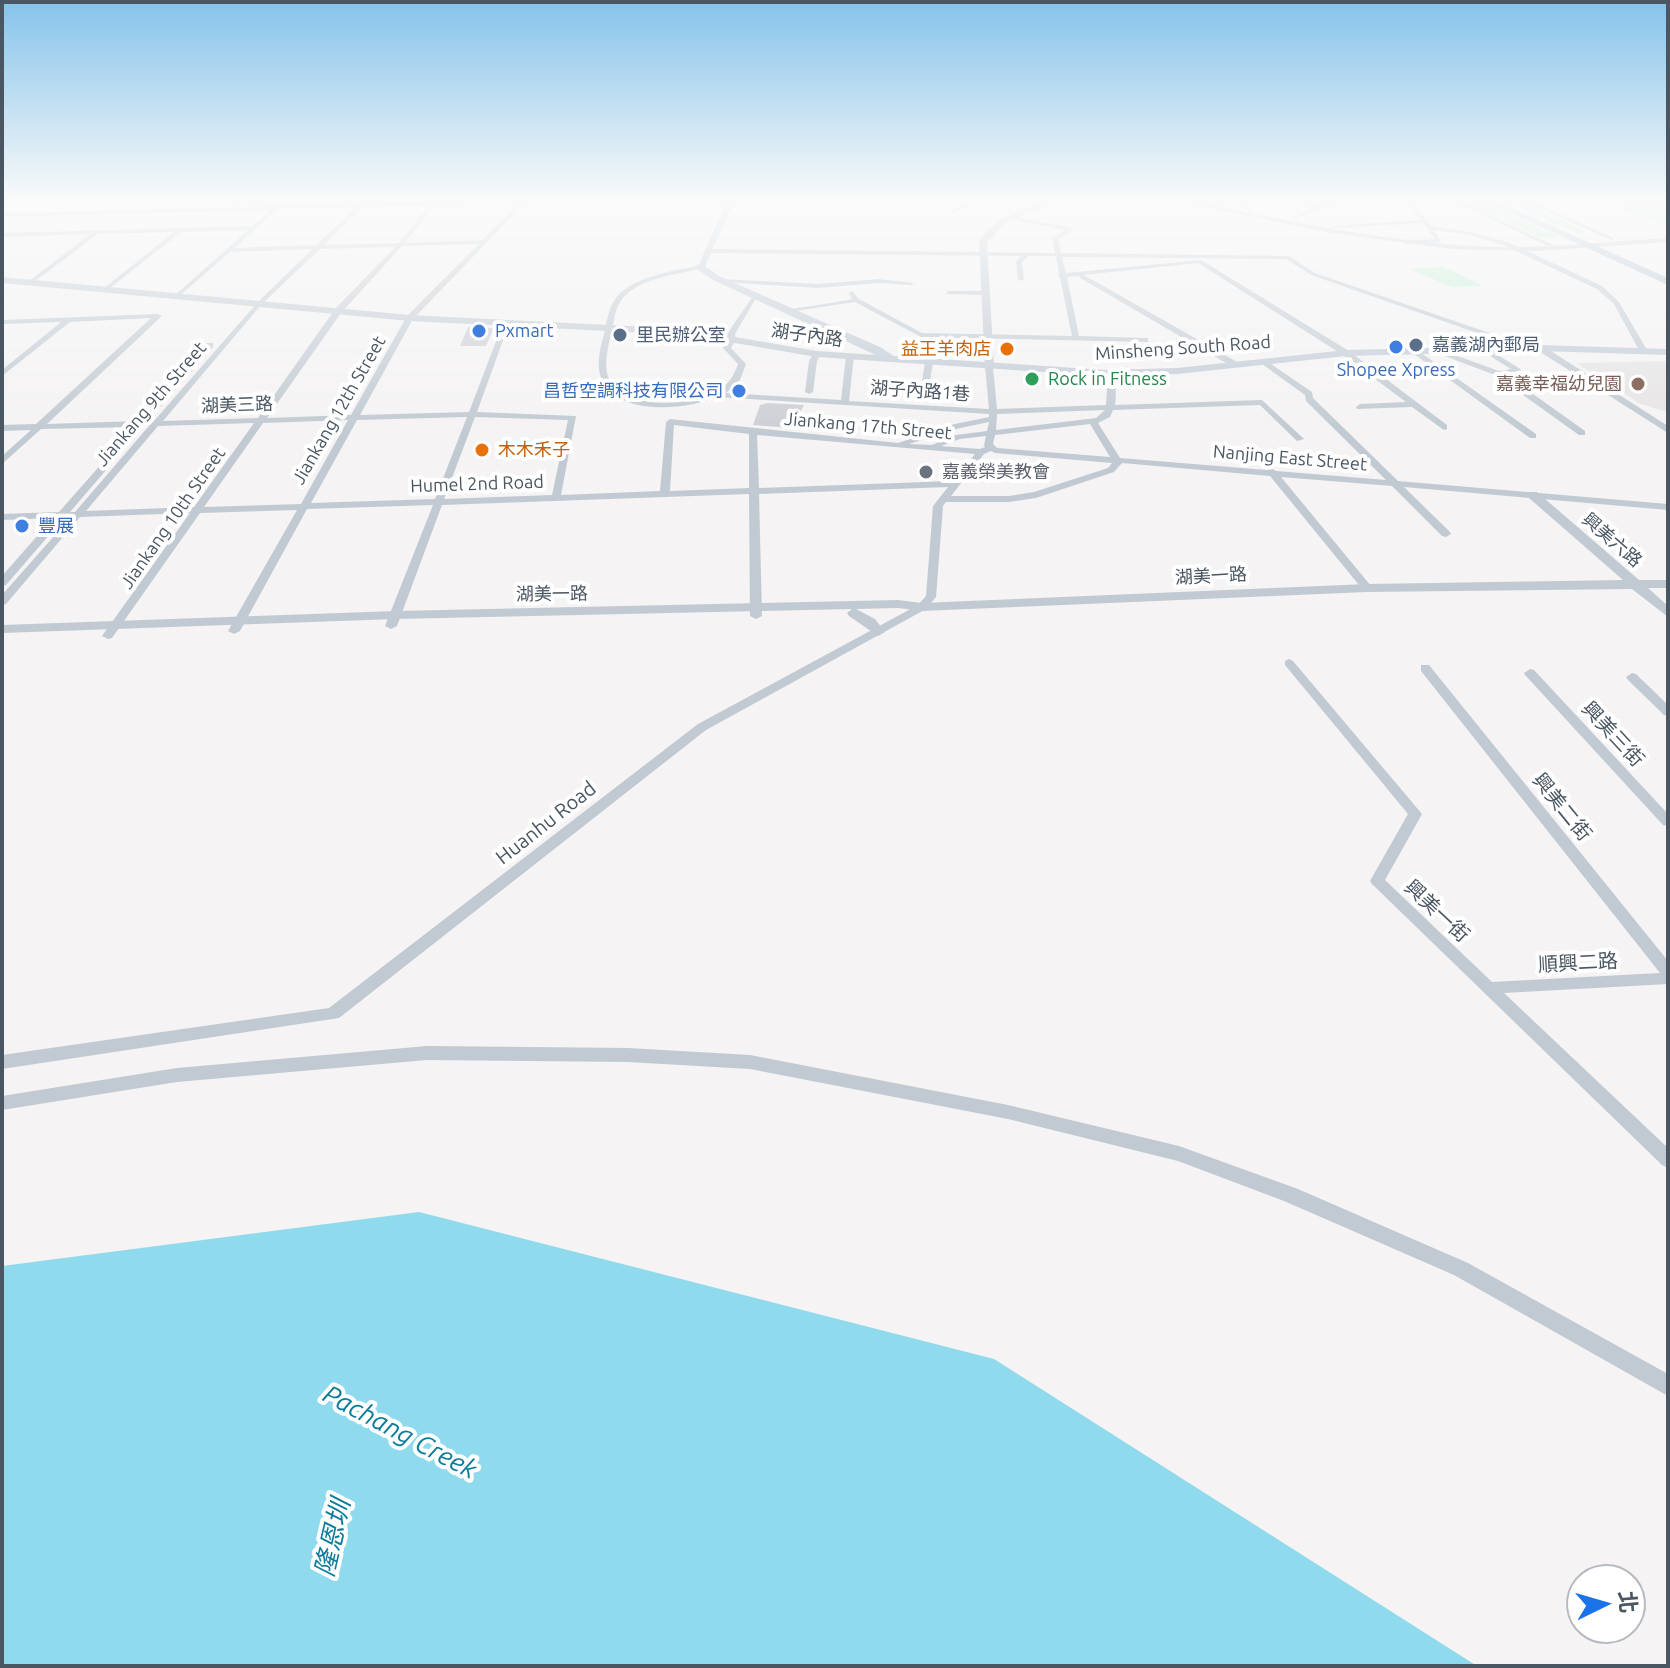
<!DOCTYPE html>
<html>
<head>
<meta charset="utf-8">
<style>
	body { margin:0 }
	#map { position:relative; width:1670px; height:1668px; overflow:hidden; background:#f5f3f3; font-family:Ubuntu,"Noto Sans TC",sans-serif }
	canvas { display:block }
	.frame { position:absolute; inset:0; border:4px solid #4a5661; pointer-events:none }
	.north { position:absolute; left:1566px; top:1564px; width:80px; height:80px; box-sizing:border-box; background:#fff; border:2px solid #b7bbc0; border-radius:50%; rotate:85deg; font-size:22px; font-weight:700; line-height:32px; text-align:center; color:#4a5661 }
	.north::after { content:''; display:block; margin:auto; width:28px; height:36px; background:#1a73e8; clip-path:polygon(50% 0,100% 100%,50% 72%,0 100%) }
</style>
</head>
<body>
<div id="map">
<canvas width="1670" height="1668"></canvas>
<div class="frame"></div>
<div class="north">北</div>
</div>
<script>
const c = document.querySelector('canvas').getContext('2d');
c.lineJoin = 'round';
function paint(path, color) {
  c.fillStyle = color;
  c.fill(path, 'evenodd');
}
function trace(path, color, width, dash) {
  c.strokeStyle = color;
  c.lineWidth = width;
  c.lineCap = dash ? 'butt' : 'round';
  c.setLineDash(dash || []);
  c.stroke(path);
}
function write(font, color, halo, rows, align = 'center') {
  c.font = font + ' Ubuntu,"Noto Sans TC",sans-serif';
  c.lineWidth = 8;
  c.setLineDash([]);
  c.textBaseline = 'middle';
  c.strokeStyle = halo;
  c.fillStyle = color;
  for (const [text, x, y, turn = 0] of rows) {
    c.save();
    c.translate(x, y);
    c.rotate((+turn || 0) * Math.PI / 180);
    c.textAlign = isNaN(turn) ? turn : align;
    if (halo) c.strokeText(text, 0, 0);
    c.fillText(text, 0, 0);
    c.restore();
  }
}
paint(new Path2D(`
	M1668 361V412L1641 404 1576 363Z`), '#e6e4e5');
paint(new Path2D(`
	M1459 200H1479L1560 237 1541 238Z
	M1501 200H1520L1586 232 1577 234Z
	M1598 200H1668V227Z
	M1444 267 1483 286 1452 287 1409 269Z`), '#c3f1d5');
paint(new Path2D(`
	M419 1212 994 1359 1477 1666H2V1266Z`), '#90daee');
paint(new Path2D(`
	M468 327 494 328 486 346H460Z
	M767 403 804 405 791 428 753 425 760 405Z`), '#cdcfd5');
paint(new Path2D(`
	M364 200H370L367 204 433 200H528L413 319 360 415 469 412 503 323 510 321 477 412 576 416 561 495 660 491 666 422 670 419 898 443 955 424 989 417V414L717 397C687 410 621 416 603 382 595 367 600 349 604 334 608 317 609 301 624 290 645 274 675 271 700 265L702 268C677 275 633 278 619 304 614 313 614 324 611 334 608 348 602 369 611 382 630 411 696 406 721 389 730 382 734 375 738 364L723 348 728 339 727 334 755 293 758 295 735 334 736 339 731 348 746 364 740 380 726 393 841 400 846 356 850 354 854 356 849 401 989 409 985 367 989 365 993 367 997 409 1106 405 1107 389 1102 373 1106 371C1116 377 1117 393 1115 405L1262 400 1304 439 1297 441 1260 405 1113 410 1110 417 1098 423 1120 458 1267 470 1271 468 1276 471 1386 480 1306 401 1305 395 1262 364 1261 362 1265 360 1312 392 1313 398 1398 481 1668 504V510L1404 487 1450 532 1451 534 1446 537 1442 536 1392 486 1281 477 1371 586V590H1363L1270 476 1122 463 1114 472 1036 498 1009 502H946L943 506 936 597 926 609 706 730 339 1018 2 1069V1055L329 1008 698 724 918 605 926 596 933 506 948 487 759 494 762 616 756 619 750 616 749 494 442 505 397 626 391 629 385 626 433 505 307 509 240 631 234 634 228 631 297 510 200 513 112 638 108 639 102 636 190 513 80 517 6 604 2 605V595L70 518H64L6 585 2 586V576L53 518 2 520V514L59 512 134 427 41 429 2 464V456L31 430 2 431V425L36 424 151 318 70 322 2 376V370L61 322 2 324V320L158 314 162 316 47 424 139 421 207 343H213V347L148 421H154L257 303 312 249 230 252 177 298 175 295 248 230 181 232 105 292 103 289 174 232 98 234 30 285 28 282 90 234 2 237V233L252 226 271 210 2 217V213L360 204ZM519 203 482 240 405 243 435 205ZM429 205 399 243 324 245 363 207ZM356 207 316 245 235 248 278 209ZM479 244 407 316 351 415 267 418 341 313 402 246ZM395 247 335 309 258 418 163 421 261 305 320 249ZM1105 410 1096 418 996 430 997 414ZM467 417 435 499 311 503 357 420ZM475 417 568 420 552 495 444 499ZM348 420 301 504 204 507 263 423ZM989 422 987 431 956 435 932 445 909 444 960 428ZM254 423 194 507 86 511 158 426ZM1090 424 1110 457 997 448 993 444 995 435ZM674 425 749 434V488L670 491ZM144 426H149L75 512H70ZM757 435 975 454 953 481 759 488ZM986 436 984 445 985 447 980 449 941 446 960 439ZM991 451 995 453 1112 463 1108 468 1034 492 1009 496H951L984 454Z
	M974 200H982L953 213 948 212Z
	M1198 200H1205L1207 202 1204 204Z
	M1256 200 1242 202 1252 210 1250 213 1233 201Z
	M1300 200H1307L1316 206 1347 208 1316 210 1293 220V218L1311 208Z
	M1406 200H1412L1431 226 1470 232 1508 242 1602 286 1619 302 1647 350 1640 352 1614 304 1597 289 1503 245 1470 235 1434 230 1441 242 1403 244 1405 241 1435 239 1423 223 1334 228 1331 226 1420 220Z
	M1451 200H1459L1559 248 1554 249Z
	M1521 200H1529L1616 239 1611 240Z
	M1013 216 1073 228V230L1058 239 1061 253 1289 256 1315 273 1533 348 1526 350 1311 275 1286 259 1062 257 1066 273 1201 260 1349 351 1447 425V429L1444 430 1412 407 1357 409 1356 407 1360 404 1406 402 1343 355 1198 263 1084 275 1239 363V367H1233L1080 278 1079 276 1067 277 1079 336 1145 338H1148V342L921 337 855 302 789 312 785 310 849 300 852 299 849 293 852 291 859 299 922 333 1072 336 1060 278 1058 276 1059 274 1056 256H1028L1022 262 1024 279 1021 281 1018 279 1016 262 1021 256 710 253 707 251 710 249 1055 253 1052 238 1065 230 1011 219Z
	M723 279 817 284 879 279 914 283 911 285 879 283 817 288 721 282Z
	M948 291H986L989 293 986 295 946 294Z
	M1537 346H1543L1668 426V433L1537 350Z
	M1488 349 1522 370 1505 374 1585 431V435H1579L1495 375 1434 352 1441 350 1499 371 1511 369 1485 353 1484 351Z
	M1417 350 1536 434V438H1530L1414 354V350Z
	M814 352 821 354 817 361 813 392 809 394 805 392 809 361Z
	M929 360 933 362 930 381 926 383 922 381 925 362Z
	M1137 370H1143L1155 385 1154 387H1148L1136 372Z
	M1289 659 1293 661 1422 814 1385 880 1492 982 1660 973 1421 671V665H1429L1668 961V984L1504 993 1668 1148V1168L1662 1165 1372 884 1370 881 1408 814 1285 665V661Z
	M1530 669 1534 670 1668 814V826L1663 825 1526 676 1524 673Z
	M1632 673 1636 674 1668 705V716L1664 715 1628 680 1626 677Z
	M427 1046 628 1048 750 1055 1008 1105 1179 1146 1298 1189 1468 1263 1668 1374V1396L1454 1275 1284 1201 1178 1161 1008 1119 750 1069 628 1062 427 1060 177 1082 2 1110V1096L177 1068Z`), '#c1cad2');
paint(new Path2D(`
	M1047 200H1058L1006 223 987 242 994 367 985 369 979 242C993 217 1022 210 1047 200Z
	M1169 200H1185C1287 220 1388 243 1492 247 1551 249 1609 241 1668 238V242L1536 251 1452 249 1332 233Z
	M2 277 410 315 688 329 817 351 891 356 896 359 891 362 817 357 688 335 410 321 2 283Z
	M1529 492H1537L1639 580H1668V588H1648L1668 606V617L1632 589 1367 592 922 611 898 608 856 609 875 619 885 632 878 636 849 616 847 613 852 609 396 619 2 633V625L396 611 898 600 922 603 1367 584 1623 580 1529 498Z`), '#c1cad2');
paint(new Path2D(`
	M727 200H735L705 266 719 276 880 347 894 356 1106 370 1177 368 1346 350 1540 345 1668 349V355L1540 351 1346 356 1177 374 1106 376 891 362 713 280 697 269Z`), '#c1cbd6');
paint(new Path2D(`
	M1482 200H1494L1668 278V285Z`), '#b3c2d1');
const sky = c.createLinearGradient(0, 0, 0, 434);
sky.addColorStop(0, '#85c3ea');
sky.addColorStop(0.46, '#fafafa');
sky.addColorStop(1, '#fafafa00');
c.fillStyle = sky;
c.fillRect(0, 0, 1670, 434);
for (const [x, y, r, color] of [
	[479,331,8,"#3f7fe0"],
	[620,335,8,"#5c6f8a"],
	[1416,345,8,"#5c6f8a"],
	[1396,347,8,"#3f7fe0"],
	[1007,349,8,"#e8710a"],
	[1032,379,8,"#2e9e5b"],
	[1638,384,8,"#8d6e63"],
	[739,391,8,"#3f7fe0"],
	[482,450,8,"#e8710a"],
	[926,472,8,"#6b7280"],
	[22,526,8,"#3f7fe0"]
]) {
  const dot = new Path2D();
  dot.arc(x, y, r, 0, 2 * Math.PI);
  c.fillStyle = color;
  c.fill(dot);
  trace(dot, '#fff', 3);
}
write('18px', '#366cbe', '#fff', [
	["Pxmart",495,331],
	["Shopee Xpress",1396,370,"center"],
	["昌哲空調科技有限公司",723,391,"right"],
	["豐展",38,526]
], 'left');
write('18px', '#4e5e75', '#fff', [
	["里民辦公室",636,335],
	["嘉義湖內郵局",1432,345]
], 'left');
write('18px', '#4a5661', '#fff', [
	["湖子內路",807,335,8],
	["Minsheng South Road",1183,348,-4],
	["湖子內路1巷",920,391,4],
	["Jiankang 9th Street",151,404,-49],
	["湖美三路",237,405,-2],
	["Jiankang 12th Street",339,410,-60],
	["Jiankang 17th Street",868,426,5],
	["Nanjing East Street",1290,458,5],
	["Humel 2nd Road",477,484,-2],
	["Jiankang 10th Street",173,518,-55],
	["興美六路",1612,540,41],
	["湖美一路",1211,576,-3],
	["湖美一路",552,594,-1]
]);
write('18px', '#c56008', '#fff', [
	["益王羊肉店",991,349],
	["木木禾子",498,450,"left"]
], 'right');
write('18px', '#27864d', '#fff', [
	["Rock in Fitness",1048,379]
], 'left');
write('18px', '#785e54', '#fff', [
	["嘉義幸福幼兒園",1622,384]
], 'right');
write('18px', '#5b616d', '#fff', [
	["嘉義榮美教會",942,472]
], 'left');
write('20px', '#4a5661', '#fff', [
	["興美三街",1613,734,47],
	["興美二街",1562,807,51],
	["Huanhu Road",546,823,-38],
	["興美一街",1437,911,43],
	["順興二路",1578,963,-3]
]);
write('italic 26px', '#0c7c9b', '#fff', [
	["Pachang Creek",400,1432,28],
	["隆恩圳",333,1538,-77]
]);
</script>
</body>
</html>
